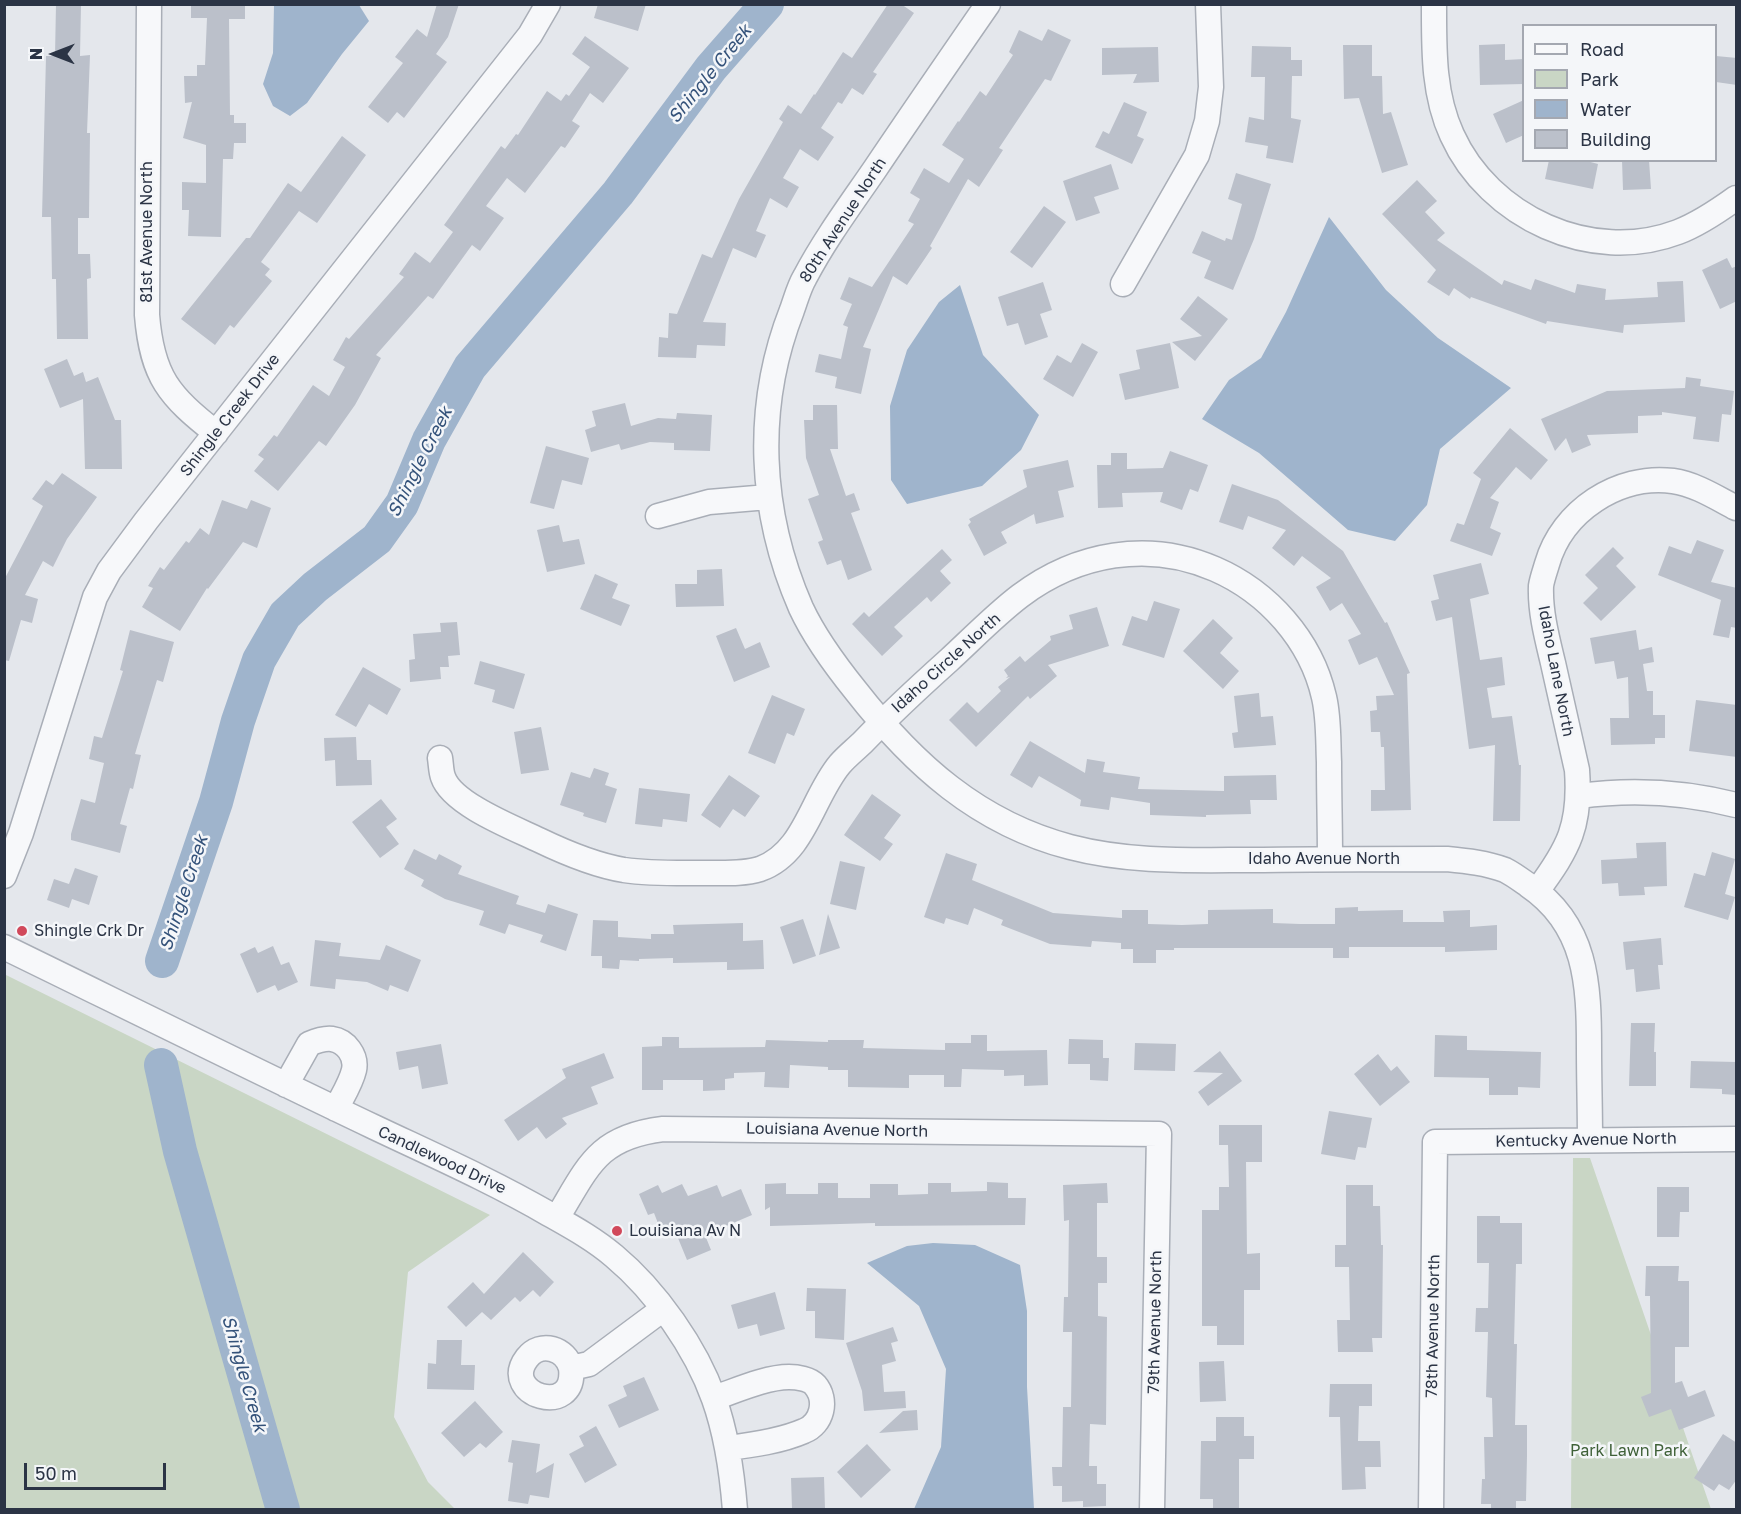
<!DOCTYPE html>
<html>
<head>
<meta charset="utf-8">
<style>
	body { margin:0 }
	#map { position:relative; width:1741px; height:1514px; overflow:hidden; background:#e4e7ec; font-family:"Golos Text",sans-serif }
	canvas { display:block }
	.frame { position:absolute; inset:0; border:6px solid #2b3445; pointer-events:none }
	.legend { position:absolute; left:1522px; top:24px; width:195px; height:138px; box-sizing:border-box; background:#f4f6f9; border:2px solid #a4a8b1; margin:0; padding:8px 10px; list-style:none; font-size:18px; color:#2b3445 }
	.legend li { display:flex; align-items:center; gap:12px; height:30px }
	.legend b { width:30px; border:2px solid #a4a8b1 }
	.north { position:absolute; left:24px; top:24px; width:60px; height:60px; -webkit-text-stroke:4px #f4f6f9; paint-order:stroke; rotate:270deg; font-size:16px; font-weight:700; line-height:24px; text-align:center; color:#2b3445 }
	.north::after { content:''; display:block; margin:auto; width:21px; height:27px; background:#2b3445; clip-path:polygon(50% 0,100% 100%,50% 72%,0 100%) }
	.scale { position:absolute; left:24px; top:1463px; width:142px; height:27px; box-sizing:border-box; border:3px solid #2b3445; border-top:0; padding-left:8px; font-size:18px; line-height:21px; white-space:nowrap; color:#2b3445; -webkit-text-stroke:4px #f4f6f9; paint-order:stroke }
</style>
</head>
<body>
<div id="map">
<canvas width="1741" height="1514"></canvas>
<div class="frame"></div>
<ul class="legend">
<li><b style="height:8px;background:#f7f8fa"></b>Road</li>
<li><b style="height:16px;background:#c9d6c5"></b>Park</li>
<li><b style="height:16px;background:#9fb4cc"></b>Water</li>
<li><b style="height:16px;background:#bbc0ca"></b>Building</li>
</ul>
<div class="north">N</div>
<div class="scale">50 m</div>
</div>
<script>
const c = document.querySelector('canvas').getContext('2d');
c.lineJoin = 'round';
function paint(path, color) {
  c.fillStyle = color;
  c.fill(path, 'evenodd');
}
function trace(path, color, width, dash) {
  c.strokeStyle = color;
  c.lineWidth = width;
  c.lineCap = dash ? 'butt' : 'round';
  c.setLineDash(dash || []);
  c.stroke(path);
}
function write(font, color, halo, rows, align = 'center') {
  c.font = font + ' "Golos Text",sans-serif';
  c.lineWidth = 5;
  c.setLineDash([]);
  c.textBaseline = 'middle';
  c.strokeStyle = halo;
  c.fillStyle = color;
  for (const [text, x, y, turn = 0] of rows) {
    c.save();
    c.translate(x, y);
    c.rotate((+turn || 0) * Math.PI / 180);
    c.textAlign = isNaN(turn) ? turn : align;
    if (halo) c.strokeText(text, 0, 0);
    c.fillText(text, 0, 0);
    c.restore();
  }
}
paint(new Path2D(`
	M4 974 490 1215 408 1272 394 1417 428 1482 455 1509H5Z
	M1573 1158H1590L1711 1509 1571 1510Z`), '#c9d6c5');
paint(new Path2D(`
	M274 5H359L369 21 342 54 307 103 290 116 273 106 263 84 273 53Z
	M1329 217 1386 290 1438 338 1511 388 1440 449 1427 505 1395 541 1348 530 1259 453 1202 419 1229 380 1261 358 1286 312Z
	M960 285 983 355 1039 415 1021 450 982 486 907 504 891 480 890 406 907 350 939 302Z
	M933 1243 975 1245 1020 1265 1027 1311V1387L1034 1509H914L941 1447 946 1369 919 1306 867 1263 907 1246Z`), '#9fb4cc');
trace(new Path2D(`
	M162 961 216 802 238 721 259 660 285 615 315 587 377 539 402 504 429 440 470 367 618 193 711 68 767 4
	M161 1065 180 1151 283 1510`), '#9fb4cc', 34);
paint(new Path2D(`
	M56 4H81L80 56 90 55 87 133H90L89 218H78V254H90L91 278 87 279 88 339H57L56 279H52L51 217H42L46 56H55Z
	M191 4H245V19H229L230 115H234V123H246V143H234L233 159H223L221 237 188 236 189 210H182V182L206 183V145L183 138 192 102 185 103 184 76H197V65H205L207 18H191Z
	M437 4H459L448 37 436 54 447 62 404 118 397 112 388 123 368 107 403 63 395 57 417 29 427 37Z
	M598 4H646L638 31 594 18Z
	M888 4H901L914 13 873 72 877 74 863 95 852 88 842 104 838 102 821 128 834 137 818 161 800 149 783 178 799 187 787 208 770 198 756 231 766 235 756 258 733 248 703 322 726 323 725 346 697 345 696 358 658 357 659 337 668 338 669 313 677 314 702 254 712 258 739 199 783 122 779 119 788 105 801 114 814 94 815 95 843 52 852 58Z
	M1048 29 1071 40 1051 81 1045 79 999 148 1003 150 979 187 968 179 930 246 932 248 907 285 893 276 863 347 871 349 861 394 835 388 837 377 815 372 819 354 841 359 848 327 843 325 852 304 840 299 849 277 872 287 914 224 908 221 920 199 910 193 924 168 949 183 964 159 942 145 958 121 959 122 980 91 986 96 1013 55 1009 52 1019 30 1042 41Z
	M585 36 629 68 603 103 590 93 572 121 580 126 565 148 561 146 525 193 507 178 486 206 504 218 480 251 472 245 433 299 428 296 376 355 381 358 355 405 326 446 319 441 278 491 254 471 264 459 258 455 274 435 277 437 313 385 329 396 345 367 333 360 346 337 349 339 404 277 399 274 415 252 430 263 453 232 444 225 501 146 505 149 516 134 518 135 547 91 561 101 566 94 569 96 590 67 572 54Z
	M1505 44V60L1524 59V84L1480 85 1479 45Z
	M1343 45H1372V76H1382L1383 114 1391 112 1408 165 1382 173 1359 98 1344 99Z
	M1252 46 1291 47V60H1302V76H1292L1291 118 1301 120 1293 163 1266 158 1268 146 1245 142 1249 117 1264 120 1265 77H1251Z
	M1158 47 1159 82 1133 83 1137 74 1102 75V48Z
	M1716 56 1737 58V85L1716 82Z
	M1524 100V135L1506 143 1493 114Z
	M1124 102 1147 112 1137 136 1144 139 1132 164 1095 147 1103 131 1109 134Z
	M342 136 366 155 317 223 299 211 261 262 270 269 265 275 272 281 234 328 230 325 215 345 181 319 246 238H250L288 183 301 192Z
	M1549 160H1583L1598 164 1593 189 1545 179Z
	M1622 160H1649L1651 189 1623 190Z
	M1111 164 1119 189 1094 197 1100 213 1076 221 1063 181Z
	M1236 173 1271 184 1254 239 1233 290 1204 278 1211 261 1192 253 1202 231 1225 241 1226 238 1232 240 1242 204 1228 199Z
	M1417 180 1437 201 1425 212 1445 233 1437 240 1502 285 1504 280 1531 290 1535 279 1575 293 1577 284 1606 289 1605 300 1658 297 1657 282 1683 281 1685 322 1624 325 1623 333 1547 321 1546 324 1471 297 1470 299 1454 288 1449 296 1427 282 1436 270 1382 214Z
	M1044 206 1066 222 1032 268 1010 252Z
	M1727 258 1732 268 1737 266V301L1720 309 1702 270Z
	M1043 282 1052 310 1040 314 1048 337 1025 345 1018 323 1007 326 998 297Z
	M1198 296 1228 319 1195 361 1172 342 1202 336 1180 319Z
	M1082 343 1098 352 1073 397 1043 379 1057 355 1071 363Z
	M1170 343 1179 388 1125 400 1119 374 1140 369 1136 350Z
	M67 359 74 376 83 372 86 382 98 377 115 420H121L122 469H85L83 399 60 408 44 369Z
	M1686 377 1701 379 1700 386 1734 391 1731 415 1722 414 1719 442 1693 439 1696 417 1662 412V415L1638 416V433L1587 435 1591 445 1572 453 1566 438 1555 451 1541 419 1607 391 1685 388Z
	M625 403 631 426 658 418 676 419 677 413 712 415 710 451 674 450V443L650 442 621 450 619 444 591 452 585 430 596 426 592 411Z
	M813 405H837L838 449H830L846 496 854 493 860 510 851 513 872 570 848 580 841 560 827 565 818 542 823 540 808 499 819 495 806 458 804 420H813Z
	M1510 428 1548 460 1531 480 1516 467 1490 498 1499 502 1490 528 1501 533 1492 556 1450 541 1457 523 1464 525 1481 479 1473 473Z
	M546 446 589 458 582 485 562 480 554 509 530 503Z
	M1170 451 1208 465 1198 492 1190 489 1182 510 1160 502 1163 492 1122 493 1123 507 1098 508 1097 465H1111V453H1127V469L1163 468Z
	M1068 460 1074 487 1058 491 1064 517 1036 524 1034 514 1001 532 1007 543 984 556 968 525 971 522 969 519 1027 487 1023 470Z
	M62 473 97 497 67 539 53 567 43 561 25 595 38 599 32 623 21 620 9 661 4 660V580L43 506 32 499 46 480 53 485Z
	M1232 484 1278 500 1343 551 1385 623 1387 622 1410 673 1407 674 1411 810 1371 811V790H1385L1384 747H1381L1380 732H1371L1370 711 1377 710 1376 696 1394 695 1377 657 1359 665 1348 640 1361 634 1342 603 1330 611 1316 587 1331 578 1302 556 1294 566 1272 548 1286 530 1248 516 1243 530 1219 522Z
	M222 500 247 509 251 500 271 508 257 548 243 542 208 589 207 588 180 631 142 607 153 588 148 586 160 567 164 570 186 541 189 543 200 528 209 535Z
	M559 525 563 542 579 539 585 564 547 572 537 530Z
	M1697 540 1724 550 1711 582 1737 588V628L1731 627 1729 638 1713 635 1721 600 1658 575 1669 546 1691 554Z
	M1613 547 1624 558 1616 566 1636 587 1601 621 1583 603 1598 588 1585 575Z
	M942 549 952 560 940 571 951 583 931 602 927 597 894 627 903 636 882 656 852 624 864 612 869 617Z
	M1481 563 1489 594 1470 599 1480 660 1502 657 1505 685 1487 688 1492 718 1512 716 1519 765H1521L1520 821H1493L1495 745 1469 749 1452 617 1436 621 1431 601 1439 599 1433 575Z
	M722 569 724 606 676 607 675 584H697V570Z
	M595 574 618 584 612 598 630 605 621 626 580 609Z
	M1154 601 1180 609 1164 658 1122 645 1132 616 1147 621Z
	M1097 607 1109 646 1048 665 1057 676 1030 699 1028 696 976 747 949 720 967 702 978 713 1001 691 998 687 1010 677 1006 678 1008 676 1004 670 1020 656 1025 662 1051 640 1050 636 1073 629 1069 615Z
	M1213 619 1233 638 1220 653 1239 671 1223 689 1183 651Z
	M457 622 460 655 448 656 449 667H440L441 679 410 682 409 660 415 659 413 634 441 632 440 623Z
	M736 628 745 649 760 642 770 667 734 682 716 636Z
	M130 630 174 642 163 682 157 680 135 754 141 755 133 789 130 788 120 824 127 826 120 853 71 840V834L81 799 95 803 104 763 89 759 94 736 102 738 123 671 120 670Z
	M1636 630 1639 650 1652 647 1654 662 1643 664 1647 691H1653V715H1665V738H1655V744L1611 745 1610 718H1629L1628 677 1617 679 1614 661 1595 664 1590 638Z
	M480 661 525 674 514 709 492 702 495 690 474 684Z
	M363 667 401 689 387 715 369 704 356 727 335 715Z
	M1259 693 1261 717 1273 716 1276 745 1234 748 1232 733 1238 732 1234 696Z
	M772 695 805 709 794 736 787 733 775 764 748 753Z
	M1696 700 1737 705V757L1689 751Z
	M541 727 549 770 521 774 514 732Z
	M356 737 357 760H371L372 785 336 786 335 760 325 761 324 738Z
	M1030 741 1085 773 1087 759 1105 762 1103 772 1140 777 1138 789 1224 791V776L1276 775 1277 800H1250L1251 814 1206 815V817L1150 815V803L1111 797 1109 810 1080 806 1081 800 1039 776 1032 788 1010 775Z
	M594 768 609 773 605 785 617 789 606 823 583 816 584 813 560 805 571 772 590 778Z
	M729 775 760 796 745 817 733 809 720 828 701 815Z
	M639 788 690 794 687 822 663 819 662 827 635 824Z
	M872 794 901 815 884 838 893 844 880 861 844 835Z
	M381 799 397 819 386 827 399 844 380 858 352 822Z
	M1666 842 1667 886 1644 887 1645 895 1619 896 1618 883 1602 884 1601 860 1637 858 1636 843Z
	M414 849 436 860 439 854 462 866 458 874 519 896 516 904 545 913 548 904 578 914 566 951 540 942 543 935 509 924 505 934 479 925 484 911 445 899 421 886 424 880 404 869Z
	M1712 852 1735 859 1725 894 1735 897 1728 920 1684 907 1694 873 1705 876Z
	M946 853 977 864 972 880 1053 913 1122 918V910H1148V924L1182 925 1208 924V910L1273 909V923L1300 924H1335V908L1358 907V911L1403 910V922H1444L1443 911 1470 910V927L1497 925V950L1445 952V947H1349V958H1333V948H1174V950H1156V963H1133V949H1121V943L1092 941 1091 947 1050 944 1001 925 1003 920 974 908 968 925 946 918 944 924 924 917Z
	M840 861 865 867 856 910 830 904Z
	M75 868 98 876 89 905 72 899 69 908 47 900 54 879 69 884Z
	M828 914 840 948 819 955Z
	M803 919 816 956 793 964 780 927Z
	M593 920 618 921V937L651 939V934H674L673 925 743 923V941L763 940 764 969 727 970V962L673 963V958L639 959V961L620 960 619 969 602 968V956H591Z
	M1661 938 1663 965H1658L1660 989 1636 992 1634 969 1626 970 1623 942Z
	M315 940 341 943 339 956 380 960 386 945 421 960 408 992 390 985 388 991 367 982 336 979 335 989 310 986Z
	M273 946 281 965 289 962 298 982 278 991 275 985 257 993 240 954 255 947 258 953Z
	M1631 1023H1655L1654 1052H1656V1086H1629Z
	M971 1035H987V1051L1047 1050 1048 1085 1024 1086V1075L1004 1076V1070L962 1069 961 1087H944V1075H909V1088L848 1087V1070H828V1067L790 1065 789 1088 764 1087 765 1072 734 1073V1078L725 1079V1090L703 1091V1080H663V1090H642V1047L662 1046V1037H679V1048L765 1047 766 1040 828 1042V1040H864L863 1048 945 1050V1043H971Z
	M1435 1035 1467 1036V1050L1541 1052 1540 1088 1518 1087V1095H1489V1078L1434 1077Z
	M1069 1039 1103 1040V1058H1109L1108 1081 1090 1080V1064H1068Z
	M1135 1043 1176 1044 1175 1071 1134 1070Z
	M441 1044 448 1084 422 1089 418 1066 399 1070 396 1052Z
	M1220 1051 1242 1081 1208 1106 1198 1092 1223 1073 1193 1072Z
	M604 1053 614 1078 591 1087 598 1104 562 1118 567 1124 546 1139 537 1127 518 1141 504 1120 566 1078 562 1069Z
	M1378 1054 1391 1071 1397 1066 1410 1082 1380 1106 1354 1074Z
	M1691 1061 1737 1062V1095L1722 1094V1089L1690 1088Z
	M1329 1111 1372 1118 1366 1148 1358 1147 1355 1160 1321 1154Z
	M1219 1125H1262V1162H1246L1247 1254 1260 1253V1290H1244V1345H1217V1326H1202V1210H1219V1187H1229L1228 1145H1219Z
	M987 1182 1008 1183V1198H1026L1025 1225 875 1226V1223L770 1226V1207L765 1210V1184L786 1183V1194H818V1183H838V1198H870V1184H898V1195L928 1194V1183H951V1192L987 1191Z
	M1107 1183 1108 1203H1097V1257H1107V1283H1098V1316L1107 1317 1106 1425 1090 1424 1089 1466H1097V1484H1106V1506L1083 1507V1501L1062 1502V1486H1053L1052 1467H1062L1063 1407H1071L1072 1332H1063L1064 1297H1068L1069 1220 1064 1221 1063 1185Z
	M682 1184 688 1196 717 1185 722 1197 741 1189 752 1215 705 1235 711 1250 687 1260 673 1226 661 1231 654 1213 648 1215 639 1194 658 1185 662 1193Z
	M1346 1185H1373V1206H1380L1381 1245H1383L1382 1338H1372L1373 1352H1338L1337 1320H1350L1349 1267H1335V1245H1346Z
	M1657 1187H1689V1212H1680L1679 1237H1657Z
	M1477 1216H1500V1223H1522V1264H1516L1514 1344H1517L1515 1425H1527V1456L1526 1501H1516V1509H1491V1504H1481L1482 1479H1485L1484 1437H1493L1492 1398 1486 1397 1488 1332H1475L1476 1308H1488L1489 1263H1477Z
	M523 1252 554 1282 540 1297 533 1290 520 1302 515 1297 491 1320 482 1312 466 1327 447 1307 473 1282 484 1294Z
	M1646 1266H1679L1678 1281H1689V1347H1675V1383L1682 1381 1688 1397 1705 1390 1715 1416 1679 1430 1671 1409 1649 1417 1641 1397 1651 1393 1650 1296H1645Z
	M807 1288 846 1289 844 1340 815 1338V1311H806Z
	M775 1292 785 1329 760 1336 757 1324 738 1329 731 1305Z
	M893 1327 898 1341 891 1343 896 1361 882 1365 884 1392 905 1391 906 1408 864 1411 862 1391 846 1343Z
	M437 1340H462L461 1365H475L474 1390 427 1389 428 1363 436 1364Z
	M1224 1361 1226 1401 1200 1402 1199 1362Z
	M644 1377 659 1410 619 1428 608 1405 627 1396 623 1386Z
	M1330 1384H1372V1406H1359L1358 1441H1380L1381 1467H1365L1366 1489 1342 1490 1340 1417H1329Z
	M475 1401 503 1432 486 1448 480 1443 464 1457 441 1433Z
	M917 1410 918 1430 879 1433 903 1411Z
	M1216 1417H1244V1436H1254V1459H1239V1509H1213V1499H1200L1201 1441H1216Z
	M596 1426 617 1465 585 1483 569 1454 584 1446 579 1436Z
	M1723 1434 1737 1443V1479L1729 1490 1719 1484 1714 1491 1694 1478Z
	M512 1440 540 1444 536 1473 554 1463 549 1498 530 1495 528 1504 508 1501 513 1463 508 1462Z
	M867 1444 891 1470 861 1498 837 1472Z
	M824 1477 825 1509H792L791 1478Z`), '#bbc0ca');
const minor = new Path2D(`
	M149 4 147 315C152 377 169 396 216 433
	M988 4C950 59 912 114 875 169 851 204 825 239 805 277 799 287 796 299 792 310 754 407 759 512 801 608 815 638 835 665 856 691 913 764 978 823 1070 847 1131 863 1193 860 1255 860 1319 859 1383 859 1447 859 1467 861 1486 863 1505 870 1513 874 1521 880 1528 885 1587 925 1589 984 1589 1049 1589 1079 1590 1110 1590 1140
	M1434 4C1434 49 1433 94 1452 135 1489 217 1591 265 1678 232 1699 224 1718 211 1736 198
	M1123 284 1197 155 1207 121 1211 87 1208 4
	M658 516 709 502 768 497
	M440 758C441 764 441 772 443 777 452 804 514 828 539 840 566 853 594 865 624 870 652 874 680 873 708 873 725 873 744 874 760 869 805 853 812 797 840 764 847 756 856 749 864 741 891 713 919 687 948 661 972 639 995 615 1020 596 1077 553 1149 540 1215 569 1268 592 1311 640 1324 697 1329 718 1328 741 1329 762 1329 794 1330 827 1330 859
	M1579 796C1631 789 1685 792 1736 805
	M4 876 21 833 95 597 109 571 146 521 530 35 548 4
	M1537 891C1569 848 1581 825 1577 770 1569 734 1561 698 1553 663 1547 638 1540 612 1541 586 1542 579 1545 571 1547 564 1562 511 1618 474 1673 481 1695 484 1717 498 1736 508
	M4 947C127 1007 250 1068 374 1127 433 1155 492 1181 549 1214 572 1227 594 1239 614 1256 656 1291 696 1348 714 1399 727 1435 732 1472 735 1510
	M286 1085 309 1044C316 1041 324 1038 332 1039 346 1041 357 1056 354 1070 351 1083 342 1097 336 1109
	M557 1218C588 1167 597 1137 663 1129L1159 1134 1152 1510
	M571 1368C577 1419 499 1395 527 1358 541 1340 566 1349 571 1368L589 1364 663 1309
	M714 1398C735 1391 766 1377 789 1377 797 1377 810 1379 815 1385 828 1400 822 1424 804 1431 781 1441 753 1445 728 1448
	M1431 1510 1435 1142 1736 1139`);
trace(minor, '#a9aeb7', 27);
trace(minor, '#f7f8fa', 24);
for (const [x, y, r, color] of [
	[22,931,6,"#d1495b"],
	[617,1231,6,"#d1495b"]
]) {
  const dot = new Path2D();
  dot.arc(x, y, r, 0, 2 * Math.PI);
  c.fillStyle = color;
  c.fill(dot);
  trace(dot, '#f4f6f9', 2);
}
write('16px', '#2b3445', '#f4f6f9', [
	["80th Avenue North",843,220,-57],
	["81st Avenue North",147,232,-90],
	["Shingle Creek Drive",230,415,-52],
	["Idaho Circle North",946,663,-42],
	["Idaho Lane North",1556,671,79],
	["Idaho Avenue North",1324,859],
	["Louisiana Avenue North",837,1130,1],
	["Kentucky Avenue North",1586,1140,-1],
	["Candlewood Drive",442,1160,25],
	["79th Avenue North",1155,1322,-89],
	["78th Avenue North",1433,1326,-89]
]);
write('16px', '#2b3445', '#f4f6f9', [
	["Shingle Crk Dr",34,931],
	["Louisiana Av N",629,1231]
], 'left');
write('16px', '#3f6138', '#f4f6f9', [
	["Park Lawn Park",1629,1451]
]);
write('italic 18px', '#34527a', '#f4f6f9', [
	["Shingle Creek",710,74,-51],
	["Shingle Creek",420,462,-63],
	["Shingle Creek",184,893,-72],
	["Shingle Creek",244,1374,74]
]);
</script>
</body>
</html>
